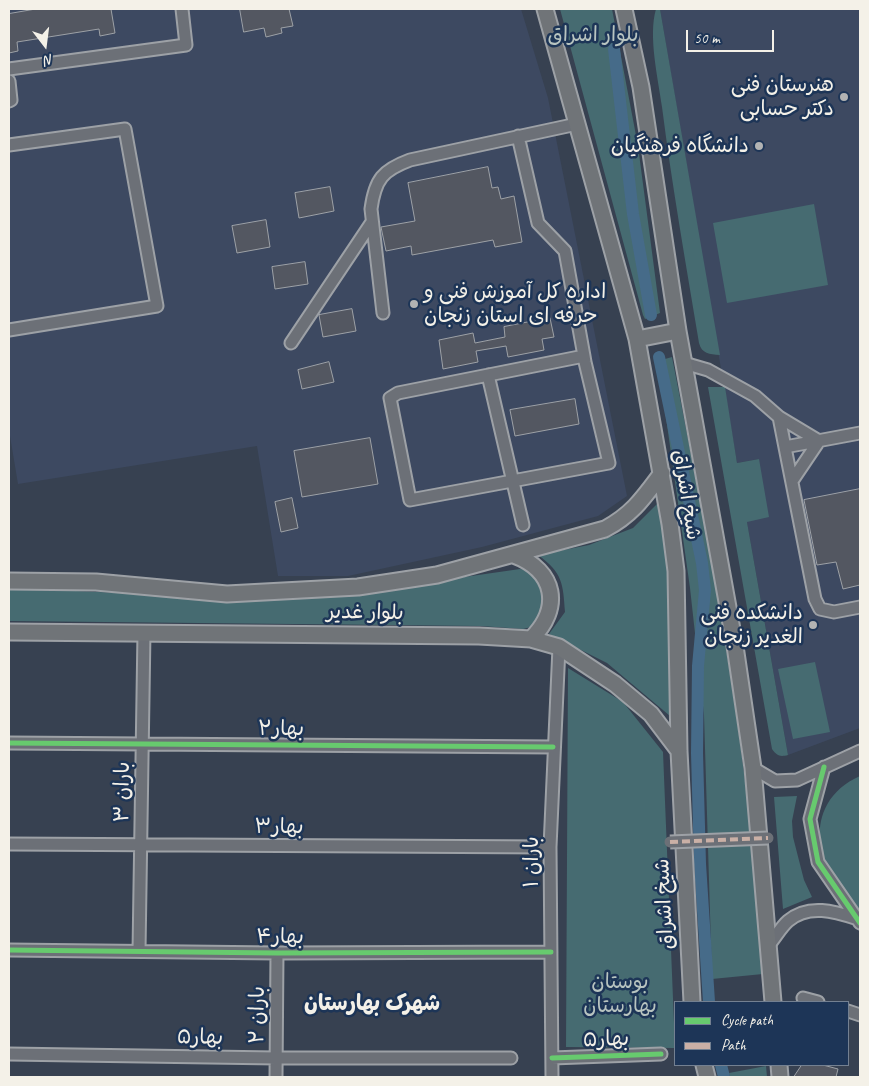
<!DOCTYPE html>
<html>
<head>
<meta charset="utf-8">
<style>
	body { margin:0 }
	#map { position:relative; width:869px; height:1086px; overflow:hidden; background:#374151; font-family:Caveat,sans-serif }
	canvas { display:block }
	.frame { position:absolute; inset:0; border:10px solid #f4f1e8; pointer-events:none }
	.legend { position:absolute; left:674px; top:1001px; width:175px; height:65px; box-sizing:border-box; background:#1d3557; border:1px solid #738091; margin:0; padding:6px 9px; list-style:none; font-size:15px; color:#f4f1e8 }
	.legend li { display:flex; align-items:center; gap:10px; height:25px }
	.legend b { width:25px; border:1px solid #738091 }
	.north { position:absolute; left:20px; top:20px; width:50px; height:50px; -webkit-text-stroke:4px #1d3557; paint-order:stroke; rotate:165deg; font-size:14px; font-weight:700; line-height:20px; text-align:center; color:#f4f1e8 }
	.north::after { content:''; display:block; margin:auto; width:18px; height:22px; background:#f4f1e8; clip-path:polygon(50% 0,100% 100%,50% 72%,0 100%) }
	.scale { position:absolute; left:686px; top:30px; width:88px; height:22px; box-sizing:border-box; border:2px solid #f4f1e8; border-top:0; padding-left:6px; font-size:15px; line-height:18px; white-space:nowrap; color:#f4f1e8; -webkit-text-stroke:4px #1d3557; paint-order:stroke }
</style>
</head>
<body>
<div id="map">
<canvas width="869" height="1086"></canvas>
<div class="frame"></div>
<ul class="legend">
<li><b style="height:6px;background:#67ca6e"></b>Cycle path</li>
<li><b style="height:6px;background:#cab0a6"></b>Path</li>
</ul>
<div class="north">N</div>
<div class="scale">50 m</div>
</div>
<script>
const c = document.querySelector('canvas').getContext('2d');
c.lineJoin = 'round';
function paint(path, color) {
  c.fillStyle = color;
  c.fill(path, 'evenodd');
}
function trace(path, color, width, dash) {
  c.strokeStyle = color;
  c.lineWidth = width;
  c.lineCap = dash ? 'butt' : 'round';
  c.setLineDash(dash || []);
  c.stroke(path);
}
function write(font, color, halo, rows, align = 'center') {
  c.font = font + ' Caveat,"Playpen Sans Arabic",sans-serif';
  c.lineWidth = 5;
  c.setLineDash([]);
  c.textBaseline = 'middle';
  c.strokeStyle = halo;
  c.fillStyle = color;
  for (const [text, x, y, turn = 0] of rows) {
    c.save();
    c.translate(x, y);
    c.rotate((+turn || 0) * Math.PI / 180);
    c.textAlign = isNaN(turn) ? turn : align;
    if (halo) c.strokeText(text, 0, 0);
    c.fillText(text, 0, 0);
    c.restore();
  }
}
paint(new Path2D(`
	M9 9H521L548 98 627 496 598 516 482 547 348 576H278L257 446 18 484 9 430Z
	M660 9H860V728L788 755 747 522 759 459 737 463Z`), '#3d4961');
paint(new Path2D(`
	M560 9H612L638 146 660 313 645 319 643 315Z
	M656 9H660L720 355C709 354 702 354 699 343 686 264 672 186 662 107 658 78 648 36 656 9Z
	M814 204 828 285 727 303 713 223Z
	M672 357C701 505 731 655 748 805 754 861 758 918 763 974L712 979 704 715 690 588 658 361Z
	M708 387H725L737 463 759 459 769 517 747 522 788 755C780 757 777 756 772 749Z
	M662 499 670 574 676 721 607 663 549 634 565 612C563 584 563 573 538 555L589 545 633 528Z
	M520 569 529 570 547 593 543 611 535 626 523 629 481 626 9 621 10 588 276 600 388 588Z
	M815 662 830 732 793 739 778 669Z
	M568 668 623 702 663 752 675 1048 566 1047Z
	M860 776V910C814 875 799 803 860 776Z
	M797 796 792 821 793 837 804 880 812 897 783 909 774 797Z
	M766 1066 767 1077H730L729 1073Z`), '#466b71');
trace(new Path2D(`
	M614 49 633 214 651 315
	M659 357 702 563 705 590 698 666 697 753 700 864 709 1002
	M721 1065 724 1077`), '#466b89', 12);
const building = new Path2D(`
	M36 9H111L115 33 100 36 99 29 17 42 18 51 9 53V14Z
	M240 9H289L293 26 281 28 282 33 266 37 264 28 244 32Z
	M488 167 492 188 498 187 501 199 514 196 522 242 495 247 493 240 412 255 411 246 386 251 381 227 415 221 408 183Z
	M330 187 334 211 299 218 295 193Z
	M266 220 270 247 237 253 232 226Z
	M305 262 308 284 275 289 272 267Z
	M352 309 356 331 323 337 319 315Z
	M550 318 554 337 542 339 544 350 508 357 506 346 476 351 478 362 443 369 439 340 473 333 475 343 505 337 504 327Z
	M329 362 334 382 302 389 298 370Z
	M575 399 579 424 515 436 510 410Z
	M370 438 378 484 302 497 294 451Z
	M860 489V585L843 589 836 562 817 565 804 500Z
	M292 498 298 528 281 532 275 502Z
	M802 1065H823L838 1069 836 1077H794Z`);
paint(building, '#535761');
trace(building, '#9da1a6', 1);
const minor = new Path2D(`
	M9 69 186 45 182 9
	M9 81 11 100 9 101
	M518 136 538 223 565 251 584 356 585 362 609 463 410 500 390 398 398 393 584 356
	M9 145 125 129 157 306 9 330
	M383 313 371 209C375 179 383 170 410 160L577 124
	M291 343 372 222
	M684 363 708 370 755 396 779 417 815 599 820 609 834 612 860 607
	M488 375 523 525
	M779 417 819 441 792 481
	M785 447 860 433
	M9 743 553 747
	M824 767 810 819 818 862 860 923
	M753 768 775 781 797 780 860 751
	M9 844 550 847
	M768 946C775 938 781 927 788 921 809 903 836 912 858 919
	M9 950 277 953 551 952
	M139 951 144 632
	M803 998 818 1002
	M848 1011 860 1015
	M9 1054 276 1058H511
	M552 1058 661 1054
	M276 1077 277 953
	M552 1077 550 847 559 647`);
const major = new Path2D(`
	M545 9 637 339 670 524 676 571 679 751 692 1002
	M624 9 641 87 678 331 735 646 753 768 773 1002
	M637 339 678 331
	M514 555C556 571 562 608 531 639
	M9 581 96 582 227 594 358 587 437 575 605 529C633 514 644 497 662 473
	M9 632 479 636 531 639 559 647 615 684 651 714 679 751
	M704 1065 707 1077
	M779 1065 780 1077`);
trace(minor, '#9da1a6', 15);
trace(major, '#9da1a6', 19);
trace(minor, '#6c7077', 11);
trace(major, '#707478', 15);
const minorBridge = new Path2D(`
	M670 842 768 838`);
trace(minorBridge, '#9da1a6', 15, []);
trace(minorBridge, '#6c7077', 11);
trace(new Path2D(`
	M670 842 768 838`), '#cab0a6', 4, [8, 4]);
trace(new Path2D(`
	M9 743 553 747
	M824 767 810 819 818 862 860 923
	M9 950 277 953 551 952
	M552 1058 661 1054`), '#67ca6e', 5);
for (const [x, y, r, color] of [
	[844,97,5,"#b2b3b3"],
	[759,146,5,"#b2b3b3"],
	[414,304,5,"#b2b3b3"],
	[813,625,5,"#b2b3b3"]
]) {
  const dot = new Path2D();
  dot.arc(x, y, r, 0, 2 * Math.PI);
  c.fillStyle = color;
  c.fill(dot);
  trace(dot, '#1d3557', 2);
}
write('21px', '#b8c4c0', '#1d3557', [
	["بلوار اشراق",593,35],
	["بوستان",620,982],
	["بهارستان",620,1006]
]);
write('21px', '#f4f1e8', '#1d3557', [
	["هنرستان فنی",834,85],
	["دکتر حسابی",834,109],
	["دانشگاه فرهنگیان",749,146],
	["اداره کل آموزش فنی و",424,292,"left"],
	["حرفه ای استان زنجان",424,316,"left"],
	["دانشکده فنی",803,613],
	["الغدیر زنجان",803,637]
], 'right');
write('21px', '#f4f1e8', '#1d3557', [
	["شیخ اشراق",686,495,81],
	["بلوار غدیر",365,613,1],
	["بهار۲",281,729],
	["باران ۳",123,792,-89],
	["بهار۳",279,827],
	["باران ۱",532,862,-90],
	["شیخ اشراق",665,904,-93],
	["بهار۴",280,937],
	["باران ۲",258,1015,-89],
	["بهار۵",200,1038,1],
	["بهار۵",606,1040,-2]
]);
write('bold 22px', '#f4f1e8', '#1d3557', [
	["شهرک بهارستان",372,1004]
]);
</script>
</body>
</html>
